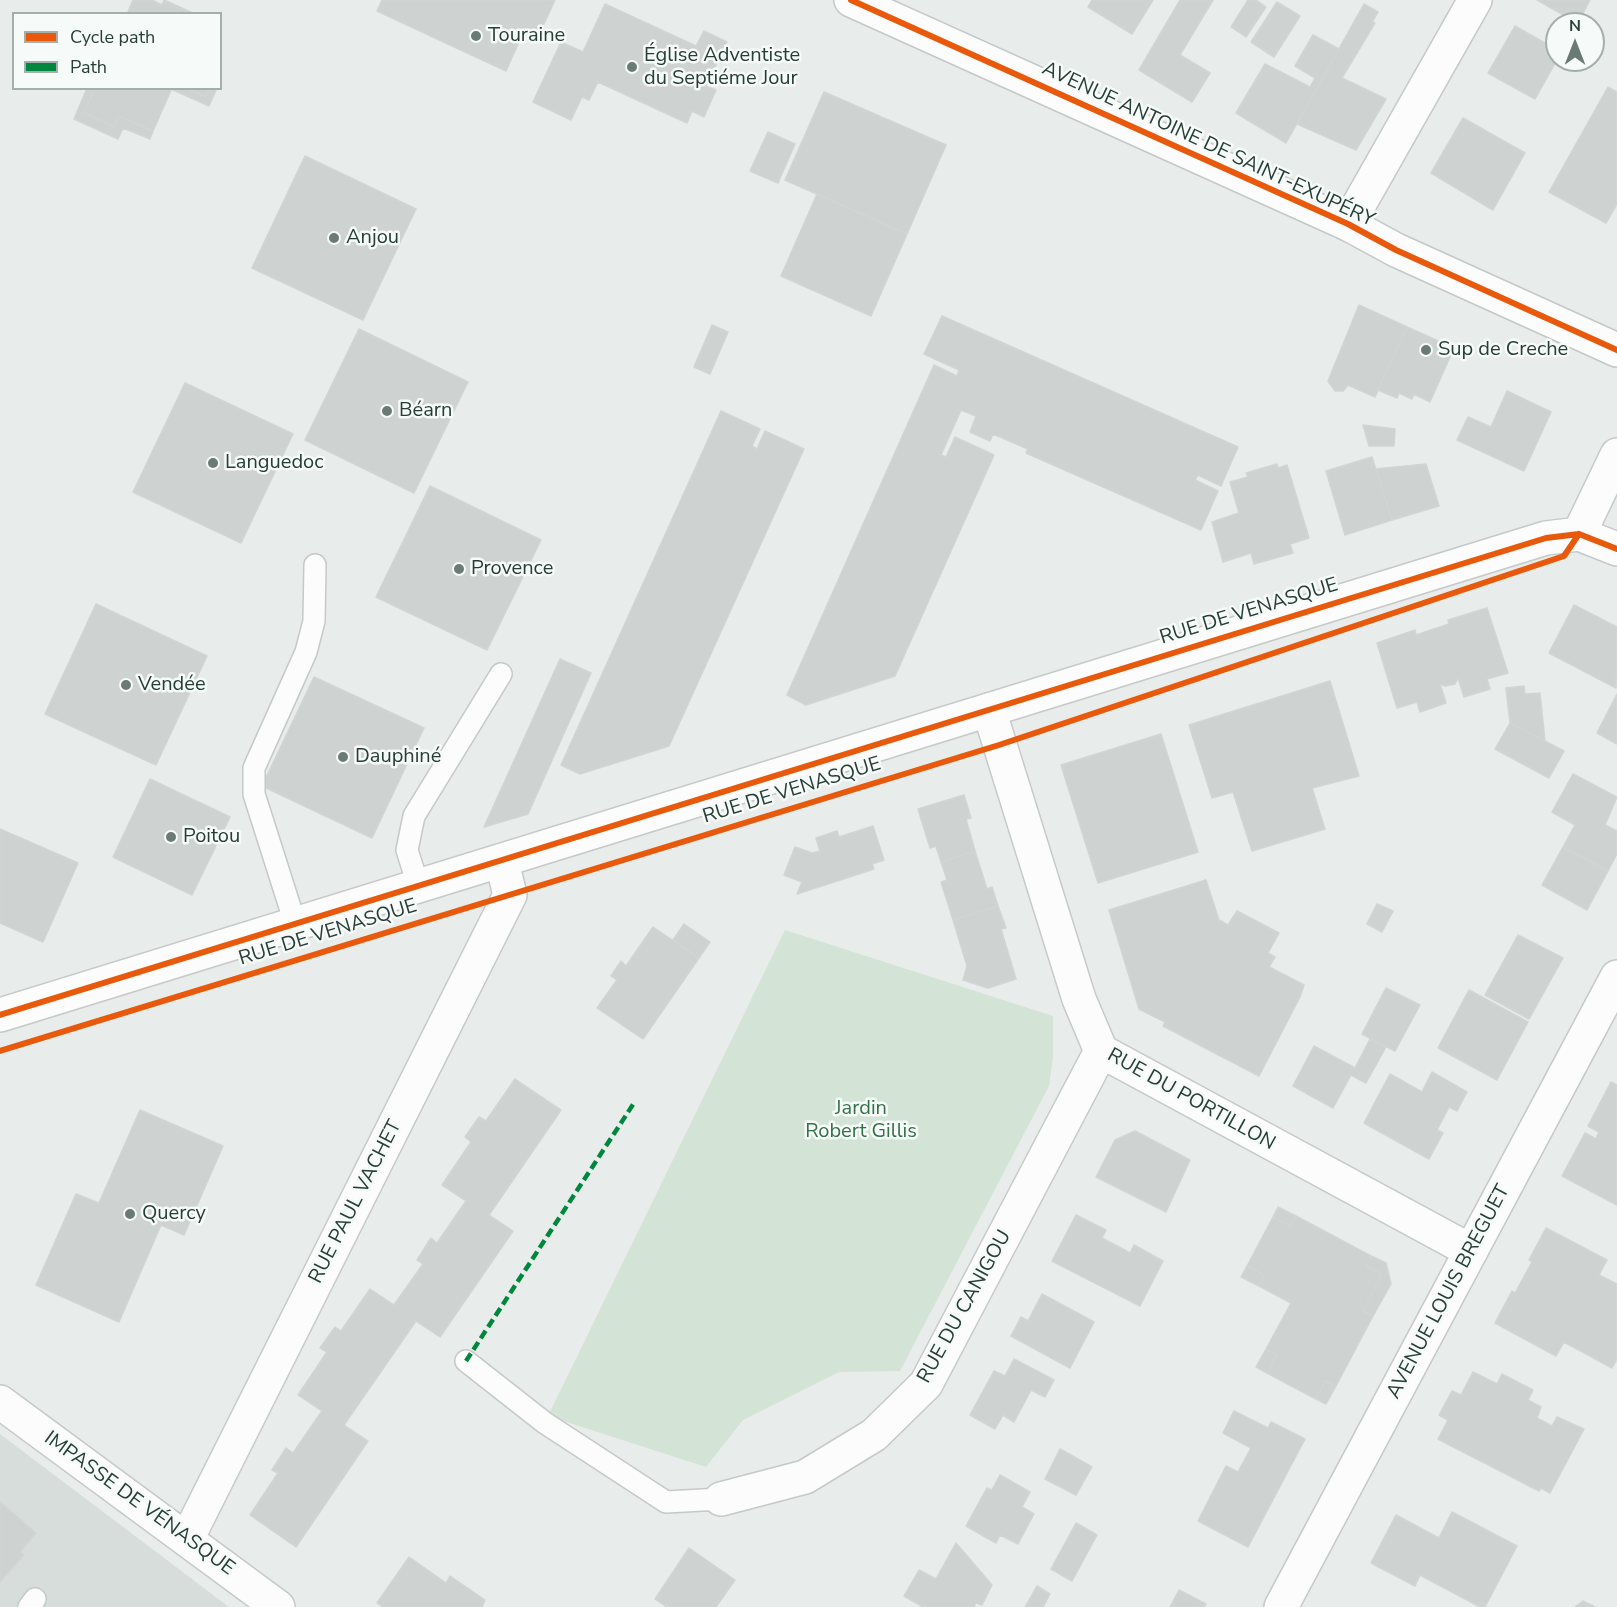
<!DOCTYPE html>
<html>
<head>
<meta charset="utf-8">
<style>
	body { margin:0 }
	#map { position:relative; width:1617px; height:1607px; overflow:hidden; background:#e8ecea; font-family:"Nunito Sans",sans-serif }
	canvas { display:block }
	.legend { position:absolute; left:12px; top:12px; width:210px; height:78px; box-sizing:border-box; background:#f6faf8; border:2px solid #a3afab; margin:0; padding:8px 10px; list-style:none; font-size:18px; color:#263e37 }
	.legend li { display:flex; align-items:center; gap:12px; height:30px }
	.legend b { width:30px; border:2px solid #a3afab }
	.north { position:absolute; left:1545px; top:12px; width:60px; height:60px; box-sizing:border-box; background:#f6faf8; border:2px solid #a3afab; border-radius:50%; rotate:0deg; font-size:16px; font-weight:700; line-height:24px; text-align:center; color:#263e37 }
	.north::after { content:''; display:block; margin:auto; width:21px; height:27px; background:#6a7b76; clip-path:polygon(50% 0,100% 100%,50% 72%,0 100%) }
</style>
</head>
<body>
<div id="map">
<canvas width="1617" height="1607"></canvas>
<ul class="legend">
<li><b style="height:8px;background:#e8590c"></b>Cycle path</li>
<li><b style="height:8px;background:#00873e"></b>Path</li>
</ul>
<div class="north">N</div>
</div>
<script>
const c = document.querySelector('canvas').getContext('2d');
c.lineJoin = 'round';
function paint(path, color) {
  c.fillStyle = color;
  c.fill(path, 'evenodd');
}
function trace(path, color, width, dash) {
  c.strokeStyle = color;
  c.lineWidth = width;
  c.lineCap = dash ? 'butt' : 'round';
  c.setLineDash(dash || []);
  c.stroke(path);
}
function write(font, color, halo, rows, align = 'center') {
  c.font = font + ' "Nunito Sans",sans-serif';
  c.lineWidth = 5;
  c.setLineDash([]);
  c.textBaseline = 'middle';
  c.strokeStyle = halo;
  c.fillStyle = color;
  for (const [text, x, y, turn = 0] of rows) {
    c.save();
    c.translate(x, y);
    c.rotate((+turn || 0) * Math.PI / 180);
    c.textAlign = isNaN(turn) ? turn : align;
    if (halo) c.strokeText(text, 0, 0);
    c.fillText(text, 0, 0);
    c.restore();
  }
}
paint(new Path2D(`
	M0 1434 229 1607H0Z`), '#d6ddda');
paint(new Path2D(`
	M785 930 1053 1016V1057L1049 1086 900 1371 839 1372 743 1420 706 1467 548 1416Z`), '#d3e4d7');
const building = new Path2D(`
	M133 0H152L162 5 164 0 195 14H127Z
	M382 0H555L537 39 523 33 506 71 377 11Z
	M1092 0H1153L1132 34 1088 7Z
	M1180 0H1213L1180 55 1210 73 1192 102 1139 70Z
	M1248 0H1256L1266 7 1246 37 1231 27Z
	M1537 0H1590L1578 23Z
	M1277 2 1300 16 1274 57 1251 42Z
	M605 4 696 46 704 31 727 42 706 86 716 90 704 117 692 111 687 123 598 82 589 100 582 97 571 120 533 102 561 42 583 52Z
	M1364 4 1378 12 1372 22 1375 23 1342 78 1386 99 1356 150 1297 124Z
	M1515 26 1557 50V60L1535 99 1488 73Z
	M1313 35 1339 49 1286 143 1236 113 1265 64 1310 87 1315 78 1295 66Z
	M1608 87 1617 92V204L1606 223 1549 192Z
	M87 88H95L84 113 114 127 119 116 153 131 150 139 123 128 118 139 74 119Z
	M95 88H172L153 131 119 116 114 127 84 113Z
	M186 88 206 97 209 88H217L209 106 171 89Z
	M186 88H209L206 97Z
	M824 92 946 145 907 234 785 180Z
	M1463 118 1525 153 1493 210 1431 173Z
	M768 132 795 144 778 183 750 171Z
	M305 156 416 209 363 320 252 268Z
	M817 194 907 234 871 316 781 276Z
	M1359 305 1407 327 1375 397 1348 385 1343 391H1335L1328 381Z
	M942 316 1238 447 1221 486 1198 475 1195 480 1218 491 1201 530 1026 453 1028 449 993 434 990 441 970 432 976 416 961 410 941 455 946 457 955 437 994 455 895 676 806 705 787 695 934 365 957 376 959 370 924 354Z
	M712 325 728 332 710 374 694 367Z
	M1407 327 1454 348 1430 402 1414 394 1412 399 1399 393 1397 398 1378 390Z
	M359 329 468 382 414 493 305 440Z
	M185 383 293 434 241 543 133 492Z
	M1507 391 1551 412 1524 471 1457 440 1468 417 1491 427Z
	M721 411 760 429 752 446 757 449 765 431 804 449 669 746 580 774 561 765Z
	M1363 425 1395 429 1394 446H1369Z
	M1372 457 1392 520 1345 535 1326 471Z
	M1277 464 1278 468 1287 465 1309 538 1290 544 1293 553 1254 564 1251 553 1223 562 1212 522 1239 513 1230 482 1248 477 1246 473Z
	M1426 464 1439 506 1392 520 1376 469Z
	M430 486 541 540 487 650 376 597Z
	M96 604 207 656 156 765 45 714Z
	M1574 605 1617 627 1616 688 1549 653Z
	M1487 608 1508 673 1487 679 1490 689 1464 697 1458 678 1455 684 1445 686 1440 684 1446 703 1420 712 1417 702 1397 708 1377 643 1415 630 1416 635 1449 624 1448 620Z
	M560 659 591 673 528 814 484 827Z
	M314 677 424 728 372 838 262 786Z
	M1330 681 1359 776 1312 788 1325 829 1252 851 1233 792 1212 798 1189 725Z
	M1524 686 1525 694 1540 693 1545 741 1510 723 1506 688Z
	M1617 694V744L1597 733Z
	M1510 723 1564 751 1549 778 1495 749Z
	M1161 734 1198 852 1098 883 1061 765Z
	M1573 774 1617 797 1605 825 1617 831V854L1608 871 1563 847 1575 825 1552 812Z
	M150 779 230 817 192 895 113 857Z
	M964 795 971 818 966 819 975 851 941 862 936 846 930 848 918 809Z
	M873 826 884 860 872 864 874 869 797 894 802 882 784 875 795 847 812 853 820 851 816 838 837 831 839 837Z
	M0 829 78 863 43 942 0 923Z
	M1563 847 1608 871 1587 910 1542 885Z
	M975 851 987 889 992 887 998 906 953 920 941 882 947 880 941 862Z
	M1206 880 1219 920 1228 925 1237 911 1279 933 1268 953 1275 957 1269 967 1304 985 1300 997 1259 1076 1163 1026 1165 1022 1139 1009 1109 910Z
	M1377 904 1393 911 1382 932 1367 924Z
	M998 906 1006 928 1001 929 1016 979 988 988 963 980 967 966 953 920Z
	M684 924 710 942 699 958 673 940Z
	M653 927 699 958 643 1039 597 1008 617 980 611 976 621 961 626 966Z
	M1518 935 1563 958 1529 1019 1485 995Z
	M1386 988 1420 1005 1395 1051 1362 1034Z
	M1469 990 1528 1022 1497 1080 1438 1048Z
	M1370 1039 1386 1047 1366 1083 1351 1075 1333 1108 1293 1086 1314 1046 1355 1068Z
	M1432 1072 1467 1092 1457 1111 1449 1107 1437 1130 1443 1133 1429 1159 1364 1123 1390 1074 1422 1092Z
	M515 1079 561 1110 489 1215 513 1231 440 1337 416 1321 344 1425 368 1441 296 1547 250 1515 278 1473 272 1470 286 1448 293 1453 322 1411 298 1395 327 1352 320 1348 335 1327 341 1331 370 1289 394 1305 423 1264 417 1260 431 1238 437 1243 466 1201 442 1185 471 1142 465 1137 479 1117 486 1121Z
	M1611 1082 1617 1085V1205L1562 1176 1585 1133 1596 1139 1599 1132 1588 1126Z
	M140 1110 223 1146 184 1235 161 1225 119 1322 36 1285 76 1194 99 1203Z
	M1135 1131 1190 1160 1166 1212 1096 1177 1115 1140Z
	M1278 1207 1296 1216 1290 1226 1273 1217Z
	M1076 1215 1106 1230 1102 1238 1130 1253 1134 1245 1163 1261 1140 1306 1052 1261Z
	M1296 1216 1371 1256 1366 1266 1382 1274 1363 1311 1373 1316 1336 1386 1325 1381 1316 1399 1267 1373 1277 1355 1266 1349 1291 1303 1259 1286 1264 1275 1247 1266 1273 1217 1290 1226Z
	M1546 1228 1607 1260 1599 1275 1617 1284V1359L1612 1368 1564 1342 1556 1356 1495 1323 1512 1291 1515 1293 1532 1262 1529 1260Z
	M1371 1256 1386 1263 1391 1284 1373 1316 1363 1311 1382 1274 1366 1266Z
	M1247 1266 1264 1275 1259 1286 1241 1277Z
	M1042 1294 1094 1322 1070 1368 1011 1336 1021 1317 1028 1321Z
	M1266 1349 1277 1355 1267 1373 1256 1367Z
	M1014 1359 1054 1380 1045 1397 1031 1390 1014 1422 1003 1415 995 1429 970 1415 994 1371 1005 1376Z
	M1473 1372 1497 1384 1502 1374 1533 1390 1528 1400 1541 1407 1537 1418 1552 1426 1557 1417 1584 1429 1550 1493 1541 1488 1539 1491 1438 1439 1448 1420 1439 1415 1452 1391 1461 1395Z
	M1325 1381 1336 1386 1326 1404 1316 1399Z
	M1234 1411 1268 1428 1271 1422 1305 1439 1248 1547 1198 1521 1226 1466 1238 1472 1251 1448 1223 1433Z
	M1060 1449 1092 1467 1076 1495 1045 1479Z
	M1000 1475 1030 1492 1022 1507 1034 1514 1018 1544 1000 1535 996 1543 966 1526 987 1488 992 1490Z
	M0 1502 36 1533 20 1552 24 1555 0 1582Z
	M1452 1512 1517 1546 1485 1607H1480L1420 1575 1415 1586 1371 1563 1396 1515 1439 1538Z
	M1076 1523 1097 1535 1072 1581 1051 1569Z
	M956 1543 992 1585 982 1605 976 1603 974 1607H923L904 1596 919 1570 936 1579Z
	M689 1548 735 1580 716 1607H667L655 1599Z
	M409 1557 446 1583 450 1576 485 1600 482 1607H383L377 1603Z
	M1037 1586 1050 1594 1043 1607H1025Z
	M1179 1590 1206 1604 1204 1607H1170Z
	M1583 1601 1595 1607H1575Z`);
paint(building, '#ced3d1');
trace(building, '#d1d5d3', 1.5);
const service = new Path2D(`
	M418 885 407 850 414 816 501 674
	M295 923 254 794V768L306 652 314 621 315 565
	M466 1361 545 1423 666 1502 721 1499
	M29 1607 35 1599`);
const minor = new Path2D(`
	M1348 224 1475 0
	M989 710 1079 999 1101 1051 1471 1251
	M0 1402 278 1607
	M721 1499 805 1477 874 1435 926 1384 1101 1051
	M187 1539 510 895 502 862`);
const tertiary = new Path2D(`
	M1579 534 1617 455
	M0 1015 1546 538 1579 534 1617 549
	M1281 1607 1617 977`);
const secondary = new Path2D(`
	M851 0 1348 224 1396 250 1617 350`);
trace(service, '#c5c9c7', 24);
trace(minor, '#c5c9c7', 36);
trace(tertiary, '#c5c9c7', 36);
trace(secondary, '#c3c9c7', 36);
trace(service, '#fcfcfc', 21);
trace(minor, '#fcfcfc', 33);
trace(tertiary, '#fcfcfc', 33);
trace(secondary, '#fcfcfc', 33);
trace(new Path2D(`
	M466 1361 634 1103`), '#00873e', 4.5, [9, 4.5]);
trace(new Path2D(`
	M851 0 1348 224 1396 250 1617 350
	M0 1015 1546 538 1579 534 1617 549
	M0 1051 999 745 1564 556 1579 534`), '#e8590c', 6);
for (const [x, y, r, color] of [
	[476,36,6,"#6a7b76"],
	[632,67,6,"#6a7b76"],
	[334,238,6,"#6a7b76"],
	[1426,350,6,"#6a7b76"],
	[387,411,6,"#6a7b76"],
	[213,463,6,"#6a7b76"],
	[459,569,6,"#6a7b76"],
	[126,685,6,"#6a7b76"],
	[343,757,6,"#6a7b76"],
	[171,837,6,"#6a7b76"],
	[130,1214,6,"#6a7b76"]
]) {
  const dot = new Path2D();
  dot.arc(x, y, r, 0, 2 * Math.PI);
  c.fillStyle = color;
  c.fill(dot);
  trace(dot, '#f6faf8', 2);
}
write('20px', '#263e37', '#f6faf8', [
	["Touraine",488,36],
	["Église Adventiste",644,56],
	["du Septiéme Jour",644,79],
	["Anjou",346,238],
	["Sup de Creche",1438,350],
	["Béarn",399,411],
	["Languedoc",225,463],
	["Provence",471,569],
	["Vendée",138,685],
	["Dauphiné",355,757],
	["Poitou",183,837],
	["Quercy",142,1214]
], 'left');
write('20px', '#263e37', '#f6faf8', [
	["AVENUE ANTOINE DE SAINT-EXUPÉRY",1208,145,25],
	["RUE DE VENASQUE",1249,612,-17],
	["RUE DE VENASQUE",792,791,-17],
	["RUE DE VENASQUE",328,933,-17],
	["RUE DU PORTILLON",1191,1100,29],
	["RUE PAUL VACHET",356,1202,-63],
	["AVENUE LOUIS BREGUET",1449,1292,-62],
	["RUE DU CANIGOU",965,1307,-61],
	["IMPASSE DE VÉNASQUE",139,1504,36]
]);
write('20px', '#337248', '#f6faf8', [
	["Jardin",861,1109],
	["Robert Gillis",861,1132]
]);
</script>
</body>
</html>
